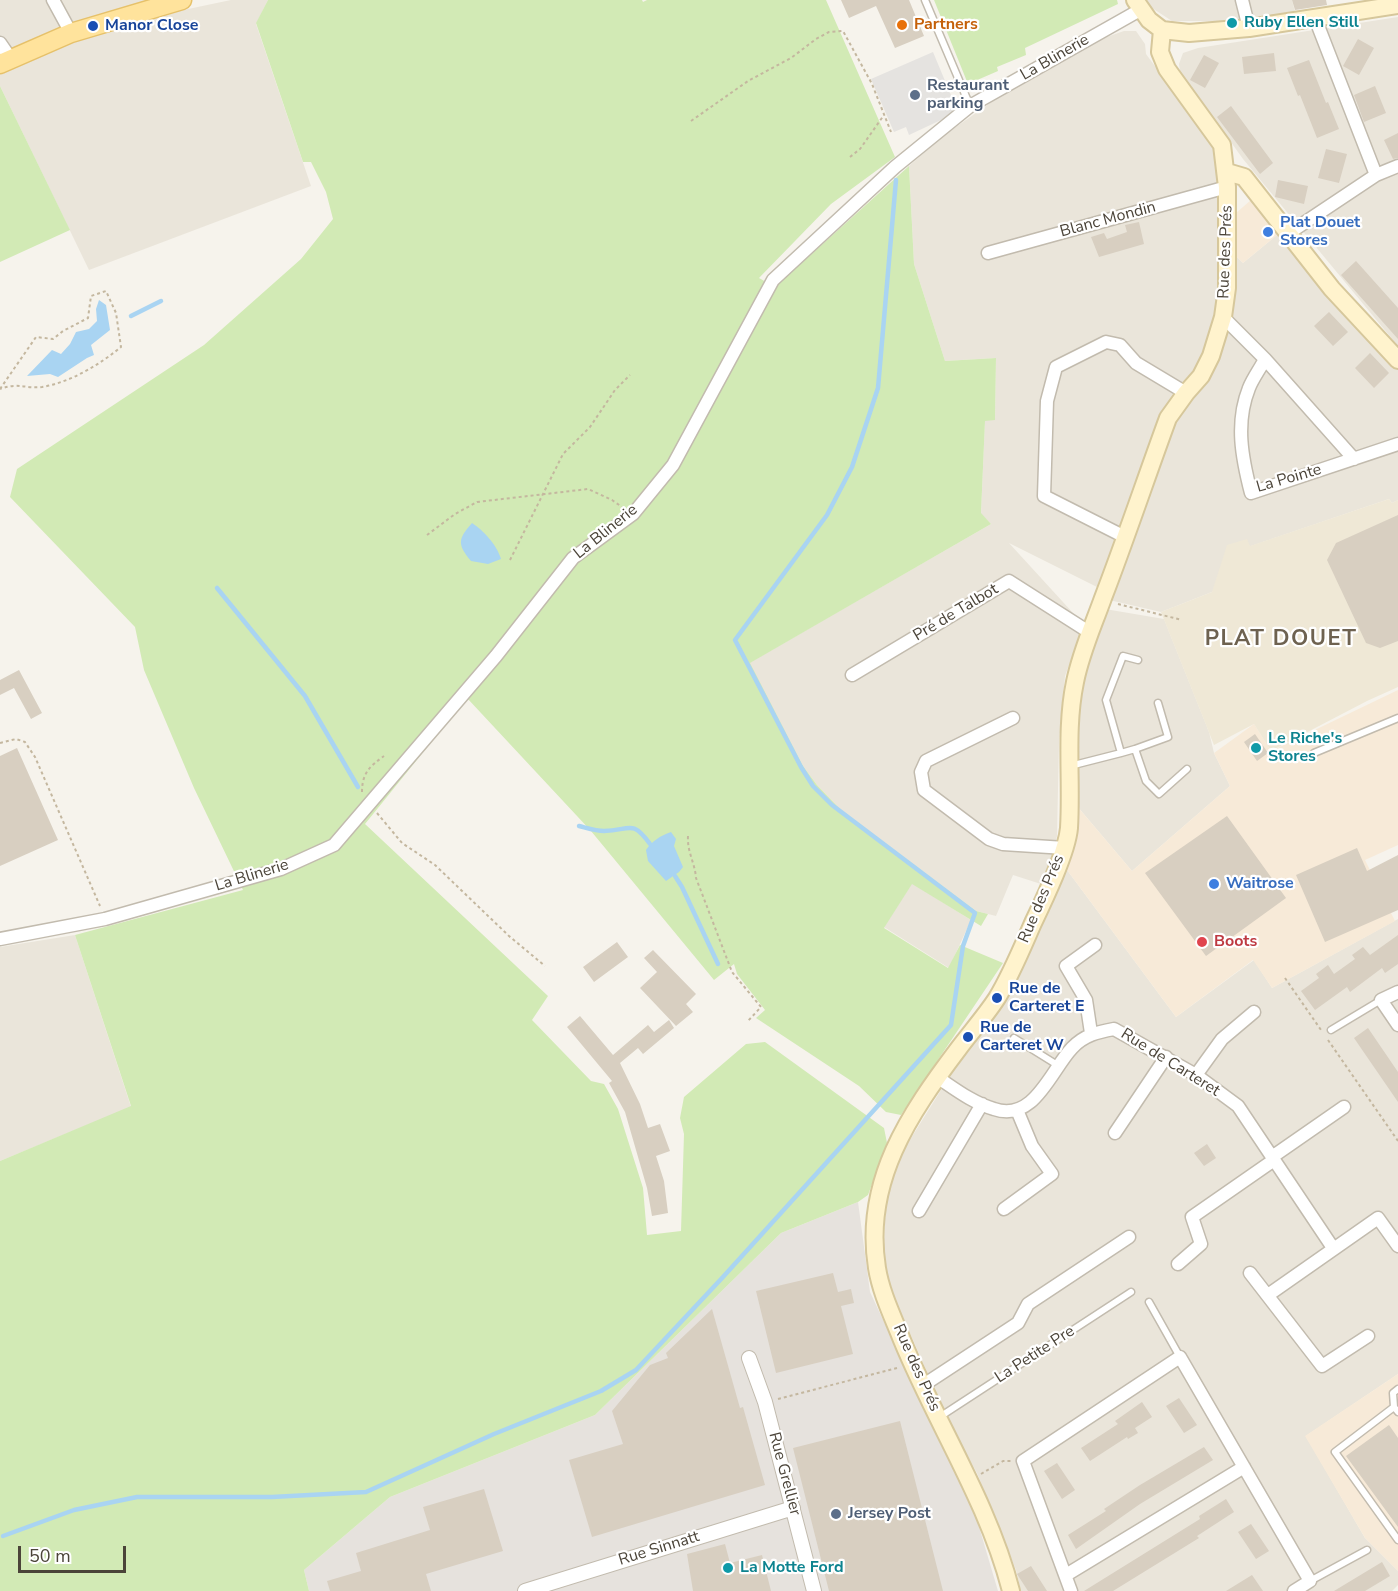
<!DOCTYPE html>
<html>
<head>
<meta charset="utf-8">
<style>
	body { margin:0 }
	#map { position:relative; width:1398px; height:1591px; overflow:hidden; background:#f6f3ec; font-family:"Nunito Sans",sans-serif }
	canvas { display:block }
	.scale { position:absolute; left:18px; top:1546px; width:108px; height:27px; box-sizing:border-box; border:3px solid #4b4439; border-top:0; padding-left:8px; font-size:18px; line-height:21px; white-space:nowrap; color:#4b4439; -webkit-text-stroke:4px #fff; paint-order:stroke }
</style>
</head>
<body>
<div id="map">
<canvas width="1398" height="1591"></canvas>
<div class="scale">50 m</div>
</div>
<script>
const c = document.querySelector('canvas').getContext('2d');
c.lineJoin = 'round';
function paint(path, color) {
  c.fillStyle = color;
  c.fill(path, 'evenodd');
}
function trace(path, color, width, dash) {
  c.strokeStyle = color;
  c.lineWidth = width;
  c.lineCap = dash ? 'butt' : 'round';
  c.setLineDash(dash || []);
  c.stroke(path);
}
function write(font, color, halo, rows, align = 'center') {
  c.font = font + ' "Nunito Sans",sans-serif';
  c.lineWidth = 4.5;
  c.setLineDash([]);
  c.textBaseline = 'middle';
  c.strokeStyle = halo;
  c.fillStyle = color;
  for (const [text, x, y, turn = 0] of rows) {
    c.save();
    c.translate(x, y);
    c.rotate((+turn || 0) * Math.PI / 180);
    c.textAlign = isNaN(turn) ? turn : align;
    if (halo) c.strokeText(text, 0, 0);
    c.fillText(text, 0, 0);
    c.restore();
  }
}
paint(new Path2D(`
	M0 0H158L80 20 0 55Z
	M231 0H268L256 24 311 186 89 270 0 86V73L73 41 131 21Z
	M1146 0H1292L1296 16 1237 21H1172L1152 8Z
	M1398 17V346L1243 159 1180 71 1179 64 1183 53 1198 48Z
	M1124 31H1136L1145 44 1146 54 1215 148 1220 181 1221 269 1212 327 1200 363 1182 383 1164 416 1099 588 1009 543 1084 625 1065 676 1059 742 1057 836 1049 868 1041 884 1013 875 996 916 976 911 841 810 817 785 803 766 749 663 991 524 981 514 985 420H995L996 358 945 361 914 264 909 166 943 136 1016 85 1098 40Z
	M1277 235 1398 370V500L1392 503 1389 499 1248 547 1212 592 1161 612 1109 600 1174 424 1206 376 1231 317 1236 256 1243 263Z
	M1105 609 1164 619 1209 732 1214 753 1230 786 1132 871 1077 806 1076 759 1080 690 1095 632Z
	M1067 870 1176 1017 1254 960 1272 988 1398 919V1374L1306 1436 1365 1538 1398 1571V1585L1392 1591H1021L1016 1570 977 1473 949 1422 888 1283 884 1250 885 1218 889 1188 898 1159 956 1066 1013 985Z
	M912 883 971 920 949 968 884 927Z
	M75 935 131 1107 0 1161V947Z`), '#eae5da');
paint(new Path2D(`
	M1251 200 1277 235 1243 263 1236 256V213Z
	M1398 690V845L1365 860 1395 921 1272 988 1253 960 1176 1017 1067 870 1077 806 1132 871 1230 786 1214 753 1254 724 1271 751Z
	M1398 1374V1571L1365 1538 1305 1436Z`), '#f7ead8');
paint(new Path2D(`
	M858 1202 870 1292 977 1520 998 1591H309L304 1570 390 1497 595 1415 781 1233Z`), '#e6e2dd');
paint(new Path2D(`
	M1389 499 1392 503 1398 500V687L1367 701 1271 751 1254 724 1214 745 1161 612 1212 592 1227 545 1247 539 1250 546Z`), '#efe8d6');
paint(new Path2D(`
	M268 0H642L643 2 647 0H826L895 157 831 204 759 278 775 287 909 166 914 264 945 361 996 358 995 420 985 421 981 513 991 524 750 663 803 766 817 785 841 810 976 911 988 914 981 926 912 884 884 928 948 968 960 945 1003 963 901 1115 886 1112 859 1086 756 1018 765 1010 737 974 734 964 714 980 591 831 467 698 365 824 548 996 532 1020 591 1081 604 1084 618 1109 643 1188 647 1235 681 1231 684 1134 680 1118 684 1097 746 1044 765 1042 884 1128 887 1143 868 1195 858 1202 781 1233 595 1415 390 1497 304 1570 309 1591H0V1161L131 1106 75 935 243 890 194 788 144 670 135 627 10 497 17 469 204 345 301 259 333 219 326 192 311 162H303L256 23Z
	M934 0H1117L1118 4 1025 48 1026 55 997 67 998 71 968 84Z
	M0 86 70 230 0 262Z`), '#d2eab5');
paint(new Path2D(`
	M933 52 958 112 909 135 906 127 894 132 871 79Z`), '#e5e3e0');
paint(new Path2D(`
	M99 300 106 305 110 330 91 345 94 355 87 358 58 377 50 374 27 376 52 350 61 354 70 344 76 332 89 329 97 321 96 309Z
	M472 523C483 530 497 545 501 559L488 564 471 561C457 544 458 539 472 523Z
	M671 832 676 839 674 846 683 867 679 872 666 881 648 861 646 850C652 841 660 836 671 832Z`), '#a9d4f2');
trace(new Path2D(`
	M131 316 161 301
	M217 588 305 696 358 787
	M579 826C587 828 596 831 604 831 630 831 631 818 650 844
	M675 876 682 887 718 964
	M3 1536 74 1510 137 1497H272L366 1492 494 1434 601 1391 636 1370 723 1277 951 1025 963 946 975 913 832 805 813 786 801 767 735 640 827 515 852 467 878 388 896 180`), '#a9d4f2', 4.5);
paint(new Path2D(`
	M841 0H909L924 36 895 48 876 6 849 18Z
	M1292 0H1326L1327 5 1295 10Z
	M1358 39 1374 48 1359 75 1343 66Z
	M1274 53 1276 71 1244 74 1242 57Z
	M1204 55 1219 63 1205 88 1190 80Z
	M1309 60 1326 103 1328 102 1339 129 1317 138 1300 95 1298 96 1287 68Z
	M1375 86 1386 113 1364 122 1354 95Z
	M1231 106 1273 163 1260 174 1217 117Z
	M1398 133V158L1393 159 1384 140Z
	M1326 149 1347 154 1339 183 1318 178Z
	M1278 180 1308 186 1304 204 1275 197Z
	M1139 222 1144 244 1099 257 1091 237 1104 233 1107 239 1127 232 1125 225Z
	M1356 261 1398 308V339L1341 275Z
	M1329 312 1348 332 1333 346 1314 326Z
	M1370 353 1389 373 1374 388 1355 368Z
	M1398 515V641L1380 648 1366 643 1327 560 1336 543Z
	M19 670 42 713 31 719 14 688 0 695V680Z
	M1255 734 1268 753 1257 761 1244 742Z
	M17 748 58 840 0 866V756Z
	M1227 816 1286 898 1206 956 1145 873Z
	M1357 848 1367 871 1398 855V910L1325 942 1296 875Z
	M1398 935V964L1385 973 1382 968 1350 992 1347 987 1315 1010 1301 991 1319 978 1316 974 1328 965 1334 974 1355 959 1352 955 1363 947 1370 955Z
	M617 942 628 957 594 982 583 967Z
	M653 950 696 994 686 1004 693 1012 676 1026 640 988 657 972 644 958Z
	M580 1016 613 1055 648 1025 654 1032 669 1020 674 1028 643 1054 638 1048 620 1063 640 1104 648 1128 660 1124 670 1151 656 1156 664 1181 668 1213 652 1216 647 1188 625 1112 609 1083 612 1081 567 1027Z
	M1368 1028 1398 1072V1102L1354 1038Z
	M1207 1144 1216 1158 1204 1166 1194 1153Z
	M833 1273 838 1292 851 1289 854 1303 841 1306 853 1354 776 1373 756 1291Z
	M712 1309 740 1408 743 1407 765 1485 592 1537 569 1460 623 1444 612 1411 650 1365 668 1358 666 1353Z
	M1179 1398 1197 1425 1184 1433 1166 1406Z
	M1142 1402 1152 1417 1135 1428 1138 1433 1128 1439 1127 1437 1090 1461 1081 1448 1118 1424 1115 1421Z
	M900 1421 943 1591H829L793 1448Z
	M1389 1425 1398 1438V1527L1346 1456Z
	M1204 1447 1213 1460 1140 1504 1076 1549 1068 1535 1106 1511 1104 1509 1140 1485Z
	M1057 1463 1075 1490 1062 1499 1044 1471Z
	M484 1489 503 1551 426 1574 431 1591H330L327 1581 361 1571 356 1553 430 1530 423 1507Z
	M1226 1499 1234 1512 1197 1536 1199 1538 1113 1591H1084L1200 1519 1199 1516Z
	M1251 1524 1269 1551 1256 1559 1238 1532Z
	M725 1544 730 1563 762 1555 771 1591H693L687 1554Z
	M1382 1562 1390 1576 1365 1591H1334Z
	M1031 1566 1047 1591H1028L1017 1574Z
	M1252 1575 1263 1591H1226Z`), '#d8cfc1');
const service = new Path2D(`
	M925 0 970 106
	M1135 749 1168 737 1158 703
	M1121 753 1135 749 1146 781 1159 794 1187 769
	M1314 753 1398 718
	M1070 766 1121 753 1106 700 1123 656 1138 660
	M1331 1030 1381 1000
	M1014 1038 1059 1066
	M1149 1302 1180 1357
	M1394 1407 1393 1393 1398 1389
	M1398 1412 1394 1407 1335 1452 1398 1540
	M938 1418 1131 1292
	M1310 1581 1367 1550`);
const minor = new Path2D(`
	M53 0 71 33
	M1242 0 1249 28
	M1315 18 1376 175
	M0 43 11 59
	M1289 233 1376 175 1398 166
	M988 253 1227 187
	M1223 317 1265 359C1260 369 1253 378 1249 388 1235 423 1242 458 1251 493L1398 444
	M1265 359 1354 459
	M1125 537 1044 496 1047 401 1056 367 1106 342 1120 345 1136 363 1186 393
	M852 675 1009 581 1089 632
	M1013 718 926 761 921 772 924 790 989 839 1003 844 1065 848
	M0 939 105 919 281 869 334 845 496 656 573 558 633 514 673 465 773 280 895 167 970 106 1140 10
	M1398 992 1381 1000 1398 1025
	M1091 1033 1086 1000 1066 966 1095 945
	M1196 1075 1222 1039 1254 1012
	M937 1077C955 1089 973 1103 994 1109 1034 1123 1051 1070 1072 1048 1084 1035 1098 1032 1114 1029L1196 1075 1238 1106 1333 1248
	M1115 1133 1166 1057
	M1272 1157 1344 1107
	M1004 1209 1052 1174 1032 1146 1017 1110
	M919 1211 982 1104
	M1178 1264 1201 1244 1192 1217 1274 1160
	M1250 1273 1322 1366 1368 1336
	M1268 1295 1378 1218 1398 1246
	M922 1386 1018 1323 1028 1304 1129 1237
	M1066 1575 1244 1467
	M1071 1591 1023 1461 1180 1357 1310 1581 1294 1591`);
const tertiary = new Path2D(`
	M749 1358 765 1402 814 1591
	M525 1591 793 1508`);
const secondary = new Path2D(`
	M1135 0 1149 20 1162 30 1189 33 1249 28 1398 5
	M1227 172 1244 177 1332 289 1398 360
	M1011 1591C989 1504 936 1423 902 1340 893 1317 881 1293 877 1268 863 1182 909 1114 959 1048 971 1032 986 1015 997 998 1011 975 1022 948 1033 923 1044 900 1067 852 1069 828 1072 779 1065 730 1075 682 1081 652 1093 626 1103 598 1126 538 1146 478 1168 418L1186 393 1201 376 1211 356 1223 317 1227 288V187L1222 145 1167 69 1160 52 1162 30`);
const primary = new Path2D(`
	M0 64 71 33 182 0`);
trace(service, '#c2bbae', 9);
trace(minor, '#c2bbae', 15);
trace(tertiary, '#c2bbae', 16);
trace(secondary, '#d6c79b', 20);
trace(primary, '#e6c16a', 21);
trace(new Path2D(`
	M691 121 748 81 791 58 816 39 829 32 843 31 872 84 891 132
	M850 157 860 149 884 115
	M0 389 36 337 53 339 63 331 88 318 91 296 106 291 116 313 121 347C99 365 71 382 42 387 25 389 19 382 0 389
	M427 535 455 514 477 502 588 489 612 500 622 507
	M510 560 563 454 590 427 615 390 630 375
	M1118 604 1182 620
	M0 743 16 739 25 742 35 757 100 906
	M362 792C362 773 370 766 384 756
	M377 813 402 843 435 865 509 936 545 966
	M688 836C687 852 695 863 696 878L732 972 761 1007 747 1022
	M1285 978 1321 1030
	M1328 1040 1398 1141
	M778 1399 897 1368
	M981 1474 1003 1461H1011`), '#c4b79f', 2, [3, 3]);
trace(service, '#fff', 6);
trace(minor, '#fff', 12);
trace(tertiary, '#fff', 14);
trace(secondary, '#fff3cd', 16);
trace(primary, '#ffe39c', 18);
for (const [x, y, r, color] of [
	[1232,23,6,"#0f9aa8"],
	[902,25,6,"#e8710a"],
	[93,26,6,"#1a4fb4"],
	[915,95,6,"#5c6f8a"],
	[1268,232,6,"#3f7fe0"],
	[1256,748,6,"#0f9aa8"],
	[1214,884,6,"#3f7fe0"],
	[1202,942,6,"#e0444e"],
	[997,998,6,"#1a4fb4"],
	[968,1037,6,"#1a4fb4"],
	[836,1514,6,"#5c6f8a"],
	[728,1568,6,"#0f9aa8"]
]) {
  const dot = new Path2D();
  dot.arc(x, y, r, 0, 2 * Math.PI);
  c.fillStyle = color;
  c.fill(dot);
  trace(dot, '#fff', 2);
}
write('bold 16px', '#0d838f', '#fff', [
	["Ruby Ellen Still",1244,23],
	["Le Riche's",1268,739],
	["Stores",1268,757],
	["La Motte Ford",740,1568]
], 'left');
write('bold 16px', '#c56008', '#fff', [
	["Partners",914,25]
], 'left');
write('bold 16px', '#164399', '#fff', [
	["Manor Close",105,26],
	["Rue de",1009,989],
	["Carteret E",1009,1007],
	["Rue de",980,1028],
	["Carteret W",980,1046]
], 'left');
write('16px', '#4b4439', '#fff', [
	["La Blinerie",1055,58,-30],
	["Blanc Mondin",1108,220,-15],
	["Rue des Prés",1226,252,-88],
	["La Pointe",1289,479,-16],
	["La Blinerie",606,532,-39],
	["Pré de Talbot",956,613,-31],
	["La Blinerie",252,876,-17],
	["Rue des Prés",1042,899,-67],
	["Rue de Carteret",1170,1063,32],
	["La Petite Pre",1035,1355,-33],
	["Rue des Prés",916,1368,66],
	["Rue Grellier",784,1474,75],
	["Rue Sinnatt",659,1549,-17]
]);
write('bold 16px', '#4e5e75', '#fff', [
	["Restaurant",927,86],
	["parking",927,104],
	["Jersey Post",848,1514]
], 'left');
write('bold 16px', '#366cbe', '#fff', [
	["Plat Douet",1280,223],
	["Stores",1280,241],
	["Waitrose",1226,884]
], 'left');
write('bold 16px', '#be3a42', '#fff', [
	["Boots",1214,942]
], 'left');
c.letterSpacing = '1.5px';
write('bold 22px', '#6e6250', '#fff', [
	["PLAT DOUET",1281,640]
]);
c.letterSpacing = '0px';
</script>
</body>
</html>
